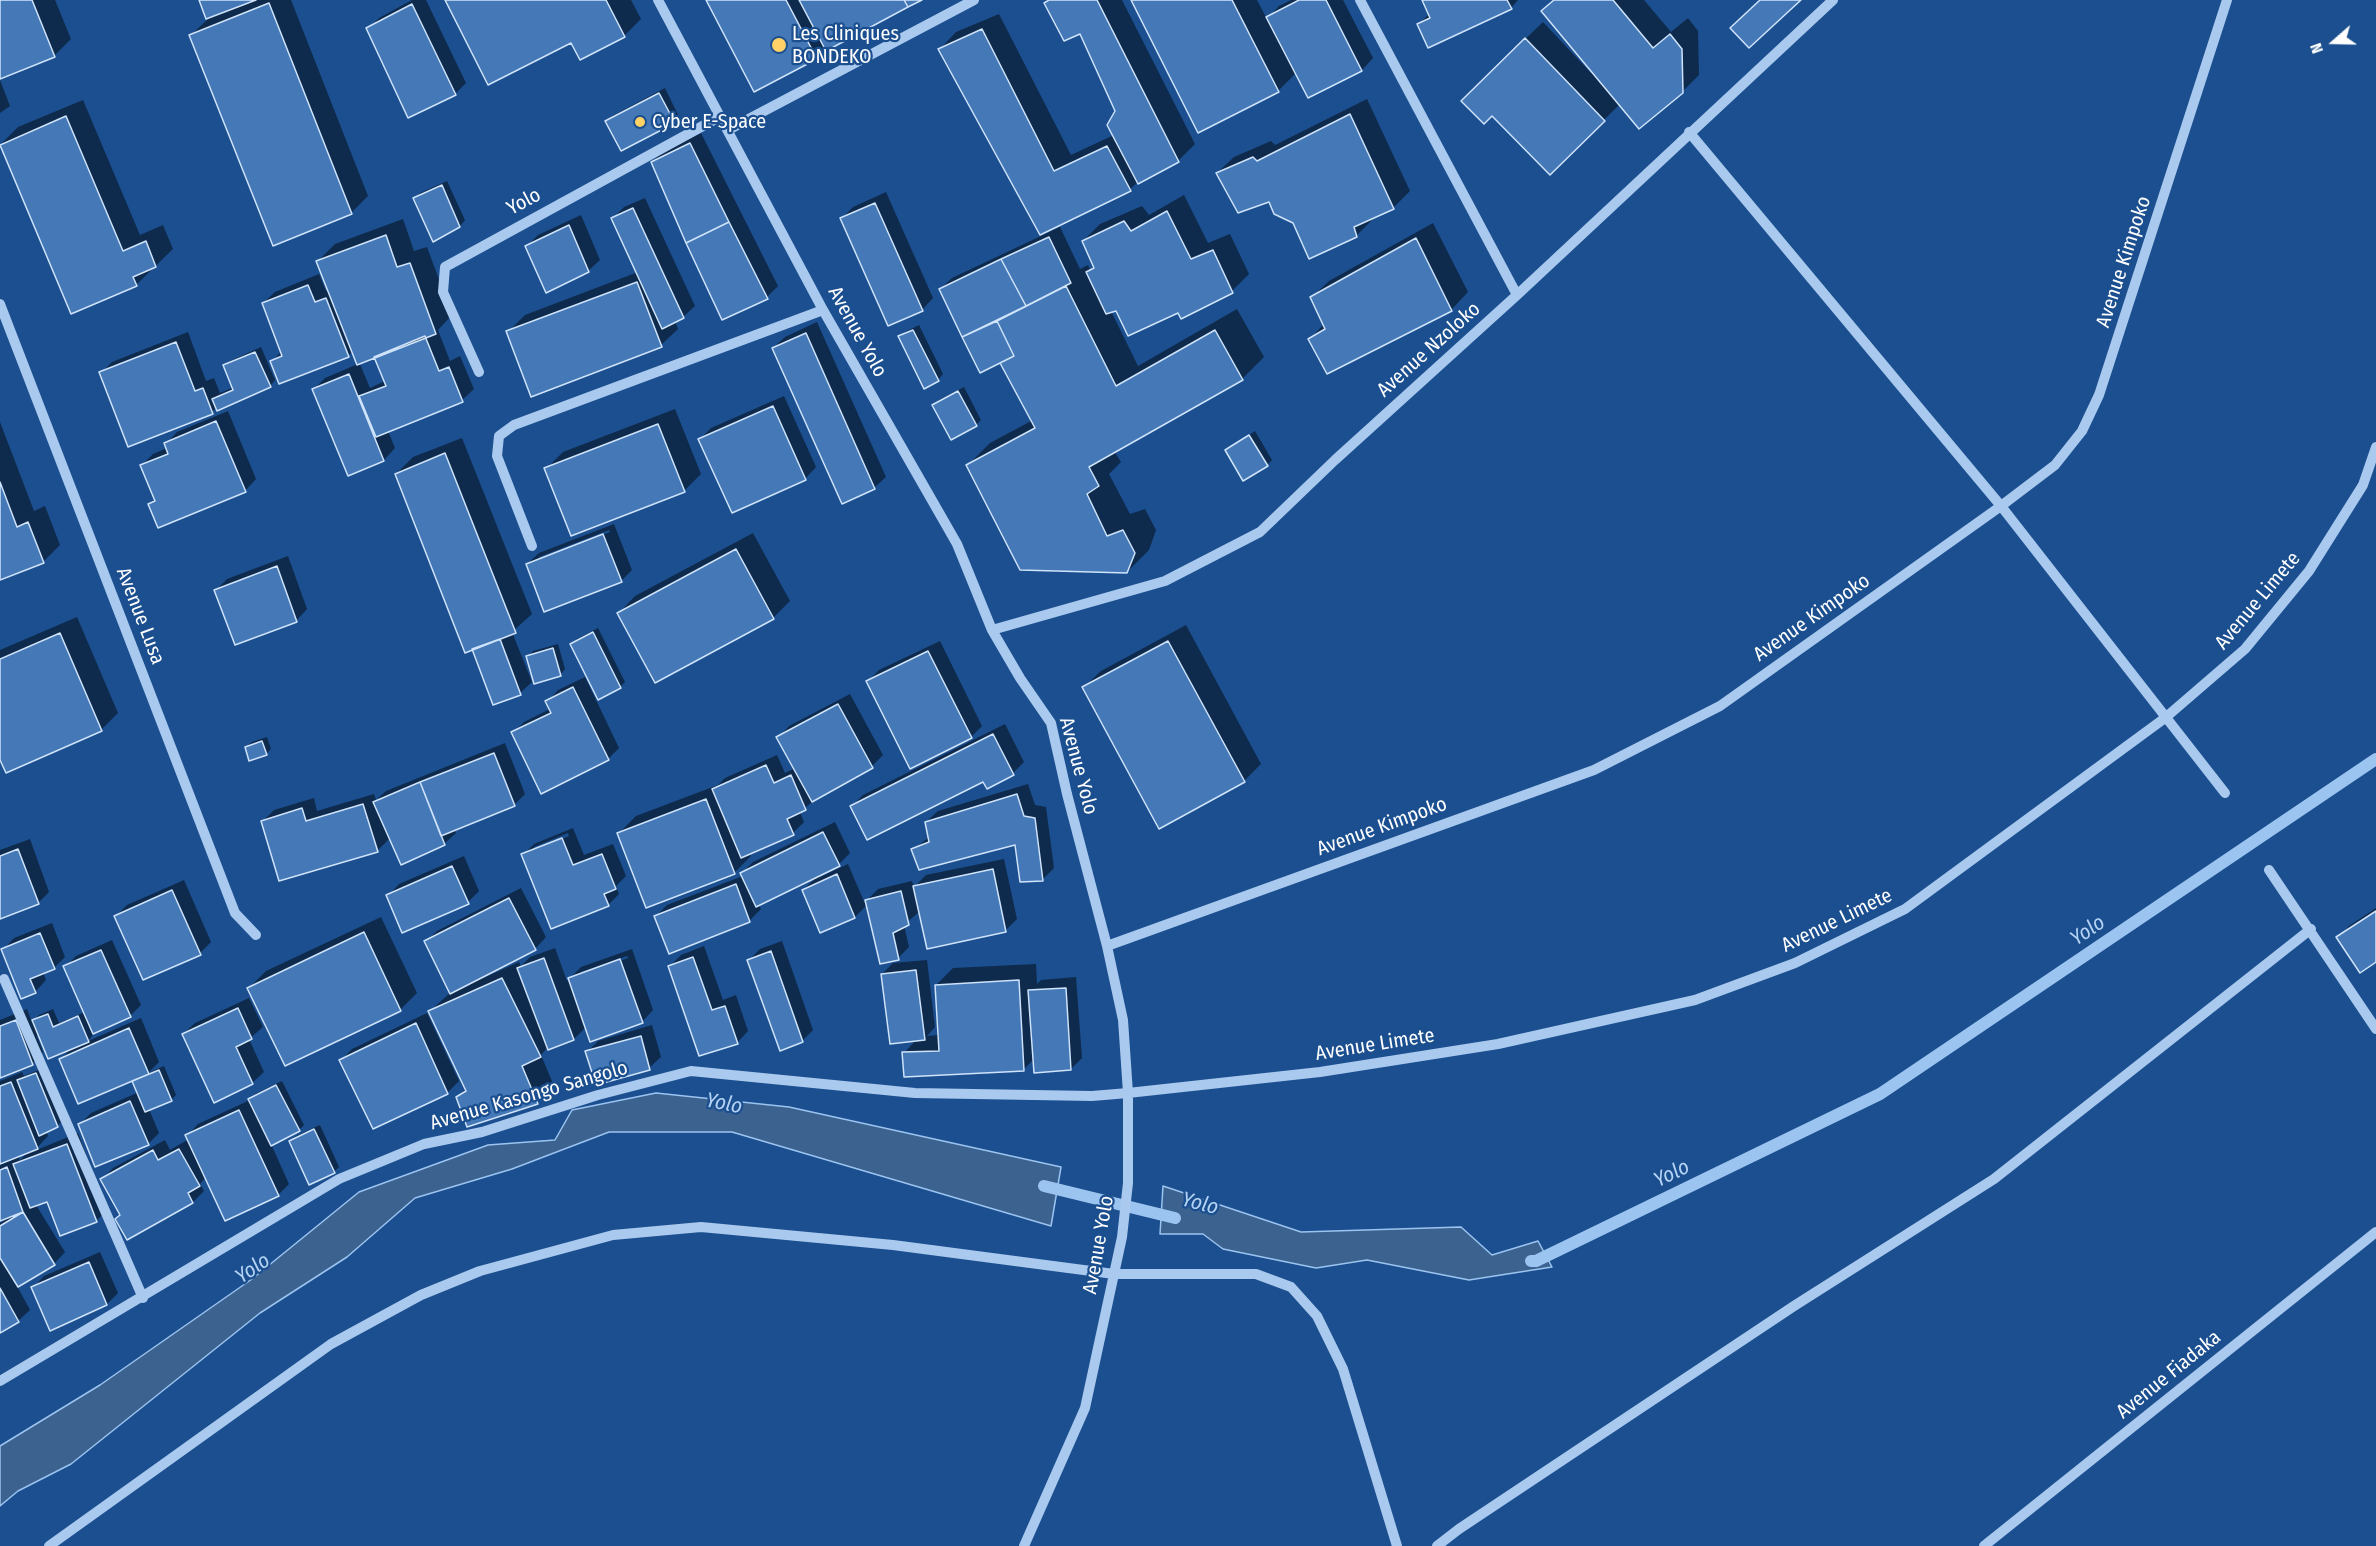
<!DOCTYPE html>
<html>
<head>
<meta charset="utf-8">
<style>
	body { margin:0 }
	#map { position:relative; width:2376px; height:1546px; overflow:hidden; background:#1b4f8f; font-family:"Fira Sans Condensed",sans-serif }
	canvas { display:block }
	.north { position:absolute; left:2304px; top:12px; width:60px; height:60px; -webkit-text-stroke:4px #1b4f8f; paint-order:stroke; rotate:250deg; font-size:16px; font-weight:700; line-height:24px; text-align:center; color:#fff }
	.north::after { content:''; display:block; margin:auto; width:21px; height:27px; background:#fff; clip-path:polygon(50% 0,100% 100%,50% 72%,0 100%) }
</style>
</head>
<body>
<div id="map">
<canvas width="2376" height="1546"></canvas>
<div class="north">N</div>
</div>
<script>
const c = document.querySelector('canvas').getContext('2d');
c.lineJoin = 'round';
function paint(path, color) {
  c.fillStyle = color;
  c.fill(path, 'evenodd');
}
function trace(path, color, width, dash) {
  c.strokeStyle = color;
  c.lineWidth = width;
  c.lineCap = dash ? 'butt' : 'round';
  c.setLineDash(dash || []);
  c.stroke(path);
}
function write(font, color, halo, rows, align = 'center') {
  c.font = font + ' "Fira Sans Condensed",sans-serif';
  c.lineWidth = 4.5;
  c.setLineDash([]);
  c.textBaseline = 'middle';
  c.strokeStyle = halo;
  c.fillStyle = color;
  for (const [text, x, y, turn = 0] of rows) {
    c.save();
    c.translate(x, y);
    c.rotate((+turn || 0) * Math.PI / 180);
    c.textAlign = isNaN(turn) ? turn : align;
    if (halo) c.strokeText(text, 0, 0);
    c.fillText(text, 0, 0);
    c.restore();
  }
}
const water = new Path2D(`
	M656 1093 789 1107 1061 1167 1051 1226 732 1132H609L512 1169 415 1198 347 1257 260 1313 71 1464 18 1491 0 1506V1446L100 1385 252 1279 359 1192 488 1145 555 1140 572 1110Z
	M1163 1186 1301 1232 1461 1227 1492 1255 1538 1241 1552 1267 1469 1280 1367 1260 1316 1268 1223 1249 1203 1234H1160Z`);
paint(water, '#3c6290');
trace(water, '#9cc4f0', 1.5);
paint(new Path2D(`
	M0 0H55L71 39 54 56 0 77Z
	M201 0H291L368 196 351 213 191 35 208 19Z
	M412 0H426L466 83 455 94 368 29 379 18Z
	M447 0H631L641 19 624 36 572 41Z
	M708 0H919L826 48 817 58 755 90Z
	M1049 0H1122L1195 144 1178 161 1139 181 1130 189 1041 233 940 49 956 32 999 14 1071 155 1114 135 1116 111 1080 32 1046 3Z
	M1132 0H1257L1267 19 1279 6 1291 0H1343L1373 58 1362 70 1309 96 1296 73 1278 91Z
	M1424 0H1518L1511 8 1419 24 1430 13Z
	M1554 0H1644L1671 32 1688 18 1698 31 1699 75 1682 92 1620 104 1550 173 1479 84 1543 22 1591 73 1593 71Z
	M0 80 10 106 0 113Z
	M665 88 679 117 674 122 607 121 612 116Z
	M1367 99 1410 191 1393 208 1373 217V219L1356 236 1294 222 1270 200 1217 173 1234 157 1271 141 1275 145Z
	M83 100 140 235 163 225 173 249 136 285 71 312 1 144 18 127Z
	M701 133 778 286 767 297 652 162 664 151Z
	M447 181 465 220 460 226 433 240 415 198 420 193Z
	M886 192 933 298 922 310 842 218 853 207Z
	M1184 195 1208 243 1230 234 1249 274 1232 291 1179 311 1117 309 1111 311 1138 366 1237 309 1264 357 1242 379 1114 451 1121 462 1109 474 1130 514 1145 509 1156 530 1149 550 1127 572 968 465 990 443 1033 420 1001 361 981 371 940 289 952 278 1060 227 1080 269 1088 265 1090 270 1094 266 1083 241 1100 224 1142 206 1149 215Z
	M645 198 695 306 683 317 675 321 678 329 661 345 508 332 525 315 638 272 613 218 624 207Z
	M581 215 600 260 588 271 527 246 538 235Z
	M403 219 414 251 427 247 452 315 438 330 450 361 460 356 474 389 462 400 388 431 395 448 384 460 349 474 314 389 325 378 358 364 353 351 348 356 272 361 282 351 263 303 275 292 319 274 326 291 329 290 318 261 335 244ZM375 356 385 381 370 388 359 362Z
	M1433 223 1468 292 1452 309 1328 372 1310 339 1324 324 1312 297 1329 281Z
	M817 322 886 477 874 488 773 348 785 337Z
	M919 325 943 374 938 380 900 337 905 332Z
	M188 332 206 381 214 378 220 393 234 387 225 366 230 361 261 347 275 380 270 386 217 407 212 412 101 373 112 362Z
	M964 387 981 420 976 425 934 405 939 400Z
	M784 396 816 467 805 479 700 439 711 428Z
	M675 409 701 474 684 491 546 469 563 452Z
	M228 411 256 479 245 491 150 504 155 499 141 466 153 454 167 448 166 444 177 432Z
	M0 422 34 511 45 506 60 545 43 562 0 579Z
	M1255 431 1272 460 1267 465 1227 450Z
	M462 438 532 614 512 632 532 682 520 693 494 704 473 648 396 474 413 457Z
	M614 524 632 570 621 581 527 564 539 553ZM609 530 610 532 539 560V557Z
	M753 533 790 601 773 618 619 613 635 596Z
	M288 556 307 609 296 621 216 590 227 579Z
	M77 617 118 713 101 730 0 756V650Z
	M1186 625 1261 764 1244 781 1084 687 1101 671Z
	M598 628 625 682 620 687 571 645 577 639Z
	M940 641 982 726 971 737 868 681 879 670Z
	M558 644 565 669 560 675 528 657 533 651Z
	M585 677 619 748 608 759 513 733 524 722 550 709 547 702 558 690Z
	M850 694 883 755 872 766 817 798 800 812 804 822 793 833 750 852 751 856 734 873 619 833 636 816 718 785 725 778 777 755 785 773 795 768 778 738 789 726Z
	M1005 724 1024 762 1013 773 852 806 863 795Z
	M267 737 271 749 266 754 246 747 252 742Z
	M505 743 525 794 514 805 454 829 456 833 444 844 390 838 377 851 263 821 274 810 314 798 317 811 374 794 376 800 386 791Z
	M1028 784 1035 805 1046 807 1054 868 1043 879 1016 843 913 850 929 837 926 822 938 811Z
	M835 822 850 853 839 864 819 874 820 877 848 864 866 906 855 917 803 890 819 875 758 904 761 909 749 921 656 916 667 905 743 876 742 873 753 862Z
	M573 828 584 855 613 844 626 876 616 886 619 894 608 905 523 855 534 844ZM568 833 569 836 534 851V847Z
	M30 839 49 892 38 903 0 917V850Z
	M464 856 479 891 468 902 388 896 399 884Z
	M1004 859 1017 919 1006 930 920 911 904 925 909 947 898 958 867 900 878 889 912 881 914 887 926 875Z
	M184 880 211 942 200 953 116 916 127 905Z
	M521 888 546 937 535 949 480 977 481 979 519 962 521 966 530 957 555 948 567 981 581 967 632 949 653 1010 642 1022 586 1027 574 1039 547 1048 541 1055 554 1086 537 1103 458 1097 466 1088 430 1011 451 992 425 942 437 931ZM627 956 628 958 581 975V972Z
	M2376 908V960L2338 938 2349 926Z
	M381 917 417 993 400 1010 249 988 266 971Z
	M52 923 65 957 54 968 43 972 46 980 35 992 3 950 14 938Z
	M112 940 141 1005 130 1016 92 1033 93 1035 88 1041 141 1018 159 1062 148 1073 164 1066 176 1095 171 1100 149 1109 159 1133 148 1144 79 1125 91 1113 139 1092 133 1079 61 1059 74 1046 40 1035 37 1036 43 1052 32 1064 0 1076V1020L27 1009 32 1022 39 1015 53 1009 59 1023 85 1012 65 967 76 956Z
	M782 941 813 1030 802 1041 749 960 760 949Z
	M704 946 723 1000 736 995 748 1031 737 1043 670 966 681 955Z
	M927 960 935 1027 927 1036 939 1035 936 985 953 968 1036 964 1037 984 1041 980 1076 977 1082 1058 1071 1069 1035 1058 1023 1070 904 1053 917 1039 882 974 893 963Z
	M249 998 263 1027 249 1039 264 1072 252 1083 183 1034 195 1023Z
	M427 1013 459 1081 448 1092 374 1127 341 1060 352 1049Z
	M652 1025 661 1057 649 1068 587 1052 598 1041Z
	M41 1069 62 1121 57 1126 46 1131 48 1136 34 1151 78 1133 107 1210 96 1221 48 1200 36 1205 65 1252 54 1264 17 1286 30 1310 18 1321 0 1331V1223L10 1217 0 1219V1081L22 1072 24 1076ZM30 1150 20 1160 18 1155Z
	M282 1081 304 1125 299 1130 271 1144 289 1184 278 1195 206 1177 200 1184 204 1191 193 1202 127 1238 121 1214 102 1179 113 1168 165 1140 170 1150 189 1139 187 1136 198 1124 250 1100 255 1094Z
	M320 1125 339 1167 334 1172 291 1141 296 1136Z
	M100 1252 118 1293 107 1304 33 1288 44 1276Z`), '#0007');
trace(new Path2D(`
	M1044 1186 1175 1218
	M1531 1261H1536L1880 1094 2376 759`), '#9cc4f0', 12);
const building = new Path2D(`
	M0 0H32L55 57 0 79Z
	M199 0H256L206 19Z
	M445 0H606L625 37 580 60 571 43 488 85Z
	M706 0H786L817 59 754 92Z
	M799 0H904L908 7 826 51Z
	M904 0H922L908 7Z
	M1049 0H1097L1179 162 1138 184 1107 125 1115 111 1080 34 1064 41 1044 3Z
	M1131 0H1232L1279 92 1198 133Z
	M1299 0H1326L1362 71 1308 98 1266 17Z
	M1422 0H1507L1512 9 1428 48 1417 24 1430 18Z
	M1554 0H1613L1653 48 1670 34 1682 49 1683 93 1639 129 1541 11Z
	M1760 0H1801L1749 48 1730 28Z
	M269 3 352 214 273 246 189 35Z
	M412 4 456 95 408 118 366 28Z
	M982 29 1054 171 1107 146 1131 191 1040 235 938 49Z
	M1525 38 1605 121 1550 175 1492 116 1484 124 1461 101Z
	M659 93 675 123 621 151 605 121Z
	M1350 114 1394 209 1354 227 1357 237 1309 259 1293 223 1274 214 1269 202 1238 213 1216 173 1253 157 1257 161Z
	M66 116 123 251 146 241 156 267 133 277 137 286 71 314 0 145Z
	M690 143 729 222 686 243 651 162Z
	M442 185 460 227 433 242 413 198Z
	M875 203 923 311 888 326 840 218Z
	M633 208 684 318 662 329 611 218Z
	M1167 211 1191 259 1213 250 1233 293 1181 319 1178 313 1128 336 1116 311 1106 314 1086 272 1094 268 1082 241 1124 221 1131 231Z
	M729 222 768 299 722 320 686 243Z
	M569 225 589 272 546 293 525 246Z
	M386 235 397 267 410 263 436 334 357 365 316 261Z
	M1049 237 1071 283 1026 306 1001 259Z
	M1416 238 1452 311 1327 374 1308 339 1325 329 1310 297Z
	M1001 259 1026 306 962 337 939 289Z
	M637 282 662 347 531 397 506 331Z
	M308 285 315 302 326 298 349 357 279 384 270 361 282 356 262 303Z
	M1066 286 1116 386 1215 330 1243 380 1089 467 1099 486 1087 494 1107 536 1123 530 1135 553 1127 573 1020 570 966 465 1035 428 1000 363 1014 356 997 321Z
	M997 321 1014 356 980 373 962 337Z
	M913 330 939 381 924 389 898 336Z
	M806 333 875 489 842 504 772 348Z
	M425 336 439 371 449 367 463 402 376 437 359 396 386 386 374 357Z
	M176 342 195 391 203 388 213 414 128 447 99 372Z
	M255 352 271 387 217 411 212 399 233 390 223 365Z
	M349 374 384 461 348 476 312 389Z
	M958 391 977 426 951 440 932 405Z
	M773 406 806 480 732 513 698 439Z
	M216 421 246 492 158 528 148 504 155 501 140 465 168 454 164 443Z
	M658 424 685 492 571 536 544 468Z
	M1249 435 1268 466 1243 481 1225 450Z
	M445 453 516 633 465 653 395 474Z
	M0 482 17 527 28 522 44 563 0 580Z
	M603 534 622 582 544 612 526 564Z
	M736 549 774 619 655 683 617 613Z
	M277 566 297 622 235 645 214 590Z
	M593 632 621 688 598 700 570 644Z
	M60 633 102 731 6 773 0 760V659Z
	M500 639 521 695 493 705 472 649Z
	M1168 641 1245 782 1159 829 1082 687Z
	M553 648 561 676 534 684 526 656Z
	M928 651 972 738 910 769 866 681Z
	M573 687 609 760 541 794 511 732 551 713 545 701Z
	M838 704 873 768 812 802 776 737Z
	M993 734 1014 775 987 789 983 782 867 840 850 806Z
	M262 741 267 755 249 761 245 747Z
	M494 753 515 806 441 836 420 782Z
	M766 765 774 783 791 775 806 810 787 819 794 835 741 858 712 789Z
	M420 782 445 845 401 865 373 802Z
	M1017 794 1024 816 1035 818 1043 881 1020 882 1015 845 919 870 911 849 929 842 925 822Z
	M706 799 735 874 646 908 617 833Z
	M363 804 378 852 279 881 261 821 302 808 306 821Z
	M823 832 840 866 756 907 740 873Z
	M562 838 573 865 602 854 616 889 604 894 609 906 551 929 521 854Z
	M18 849 39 904 0 919V856Z
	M452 866 469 904 402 933 386 895Z
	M993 869 1006 932 927 949 913 886Z
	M837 874 855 918 820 933 802 890Z
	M736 884 750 922 669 954 654 916Z
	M172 890 201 955 143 980 114 916Z
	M901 891 909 925 893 933 899 960 880 964 865 900Z
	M509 898 536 950 450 994 424 941Z
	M2376 911V962L2360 973 2336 937Z
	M364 932 401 1011 285 1066 247 988Z
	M40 933 55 969 30 979 36 993 21 999 1 949Z
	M101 950 131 1017 93 1034 63 966Z
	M771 951 803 1042 780 1051 747 960Z
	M693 957 712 1010 725 1006 738 1044 699 1056 668 966Z
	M544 958 574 1040 548 1050 517 968Z
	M620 959 643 1023 590 1042 568 978Z
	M916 970 925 1040 890 1044 881 974Z
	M502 978 541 1057 522 1066 538 1104 467 1127 456 1097 466 1091 428 1011Z
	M1019 980 1024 1071 904 1077 902 1052 939 1051 935 985Z
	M1066 988 1071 1070 1034 1073 1028 990Z
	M238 1008 252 1039 236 1047 253 1084 214 1103 182 1034Z
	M48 1014 53 1027 78 1016 89 1042 48 1059 32 1020Z
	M16 1020 33 1065 0 1078V1026Z
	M416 1023 448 1094 373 1129 339 1060Z
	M129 1028 149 1074 78 1104 59 1059Z
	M641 1036 650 1070 596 1085 585 1051Z
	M159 1070 172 1101 145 1112 132 1081Z
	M36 1073 58 1127 39 1136 17 1080Z
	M11 1082 38 1149 0 1164V1086Z
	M276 1085 300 1131 271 1146 248 1099Z
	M130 1101 149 1145 95 1167 78 1124Z
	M239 1110 279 1196 225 1221 185 1135Z
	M314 1129 335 1173 309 1185 289 1141Z
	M67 1144 97 1222 60 1236 47 1202 30 1208 13 1164Z
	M179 1149 200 1186 188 1193 193 1203 127 1240 115 1219 120 1215 100 1179 153 1150 158 1160Z
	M7 1167 23 1212 0 1221V1170Z
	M23 1212 55 1265 18 1287 0 1258V1226Z
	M89 1262 107 1305 50 1331 31 1287Z
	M0 1288 19 1322 0 1333Z`);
paint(building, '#4478b7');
trace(building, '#cfe3fa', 1.5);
trace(new Path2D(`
	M658 0 823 310 957 544 992 630 1020 678 1051 723 1067 794 1107 946 1123 1020 1128 1093V1183L1122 1237 1085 1408 1024 1546
	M1360 0 1517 295
	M728 130 974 0
	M1689 132 2001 506 2225 793
	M0 304 235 913 256 935
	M479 372 443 292 445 267 721 116
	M532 546 497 456 499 436 514 425 823 310
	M992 630 1165 581 1260 532 1335 460 1517 295 1833 0
	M2269 870 2376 1029
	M1107 946 1594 770 1720 706 2001 506 2055 465 2082 431 2099 395 2227 0
	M4 979 143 1298
	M0 1381 339 1179 424 1144 482 1132 598 1095 691 1071 915 1093 1092 1096 1128 1093 1320 1072 1498 1044 1695 1000 1795 963 1905 909 2165 718 2245 649 2309 571 2363 485 2376 447
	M49 1546 331 1344 421 1295 480 1271 613 1235 701 1227 893 1245 1114 1274H1256L1291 1287 1317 1316 1343 1369 1397 1546
	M1437 1546 1459 1529 1794 1306 1994 1179 2311 929
	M1984 1546 2376 1232`), '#a9c9ee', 10);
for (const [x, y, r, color] of [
	[779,45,8,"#ffd166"],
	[640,122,6,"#ffd166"]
]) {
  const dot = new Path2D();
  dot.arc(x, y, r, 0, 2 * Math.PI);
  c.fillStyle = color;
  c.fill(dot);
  trace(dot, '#1b4f8f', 2);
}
write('20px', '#fff', '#1b4f8f', [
	["Les Cliniques",792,34],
	["BONDEKO",792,57],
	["Cyber E-Space",652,122]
], 'left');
write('20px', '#fff', '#1b4f8f', [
	["Yolo",524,202,-28],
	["Avenue Kimpoko",2124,262,-72],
	["Avenue Yolo",857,332,61],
	["Avenue Nzoloko",1429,350,-42],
	["Avenue Limete",2258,601,-50],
	["Avenue Lusa",140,616,69],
	["Avenue Kimpoko",1812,618,-35],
	["Avenue Yolo",1078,766,75],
	["Avenue Kimpoko",1382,827,-20],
	["Avenue Limete",1837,921,-26],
	["Avenue Limete",1375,1045,-9],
	["Avenue Kasongo Sangolo",529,1096,-16],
	["Avenue Yolo",1099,1245,-80],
	["Avenue Fiadaka",2169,1375,-39]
]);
write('italic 21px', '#b5d3f5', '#1b4f8f', [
	["Yolo",2088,931,-34],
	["Yolo",724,1104,11],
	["Yolo",1672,1174,-26],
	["Yolo",1200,1204,14],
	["Yolo",253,1269,-34]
]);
</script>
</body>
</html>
